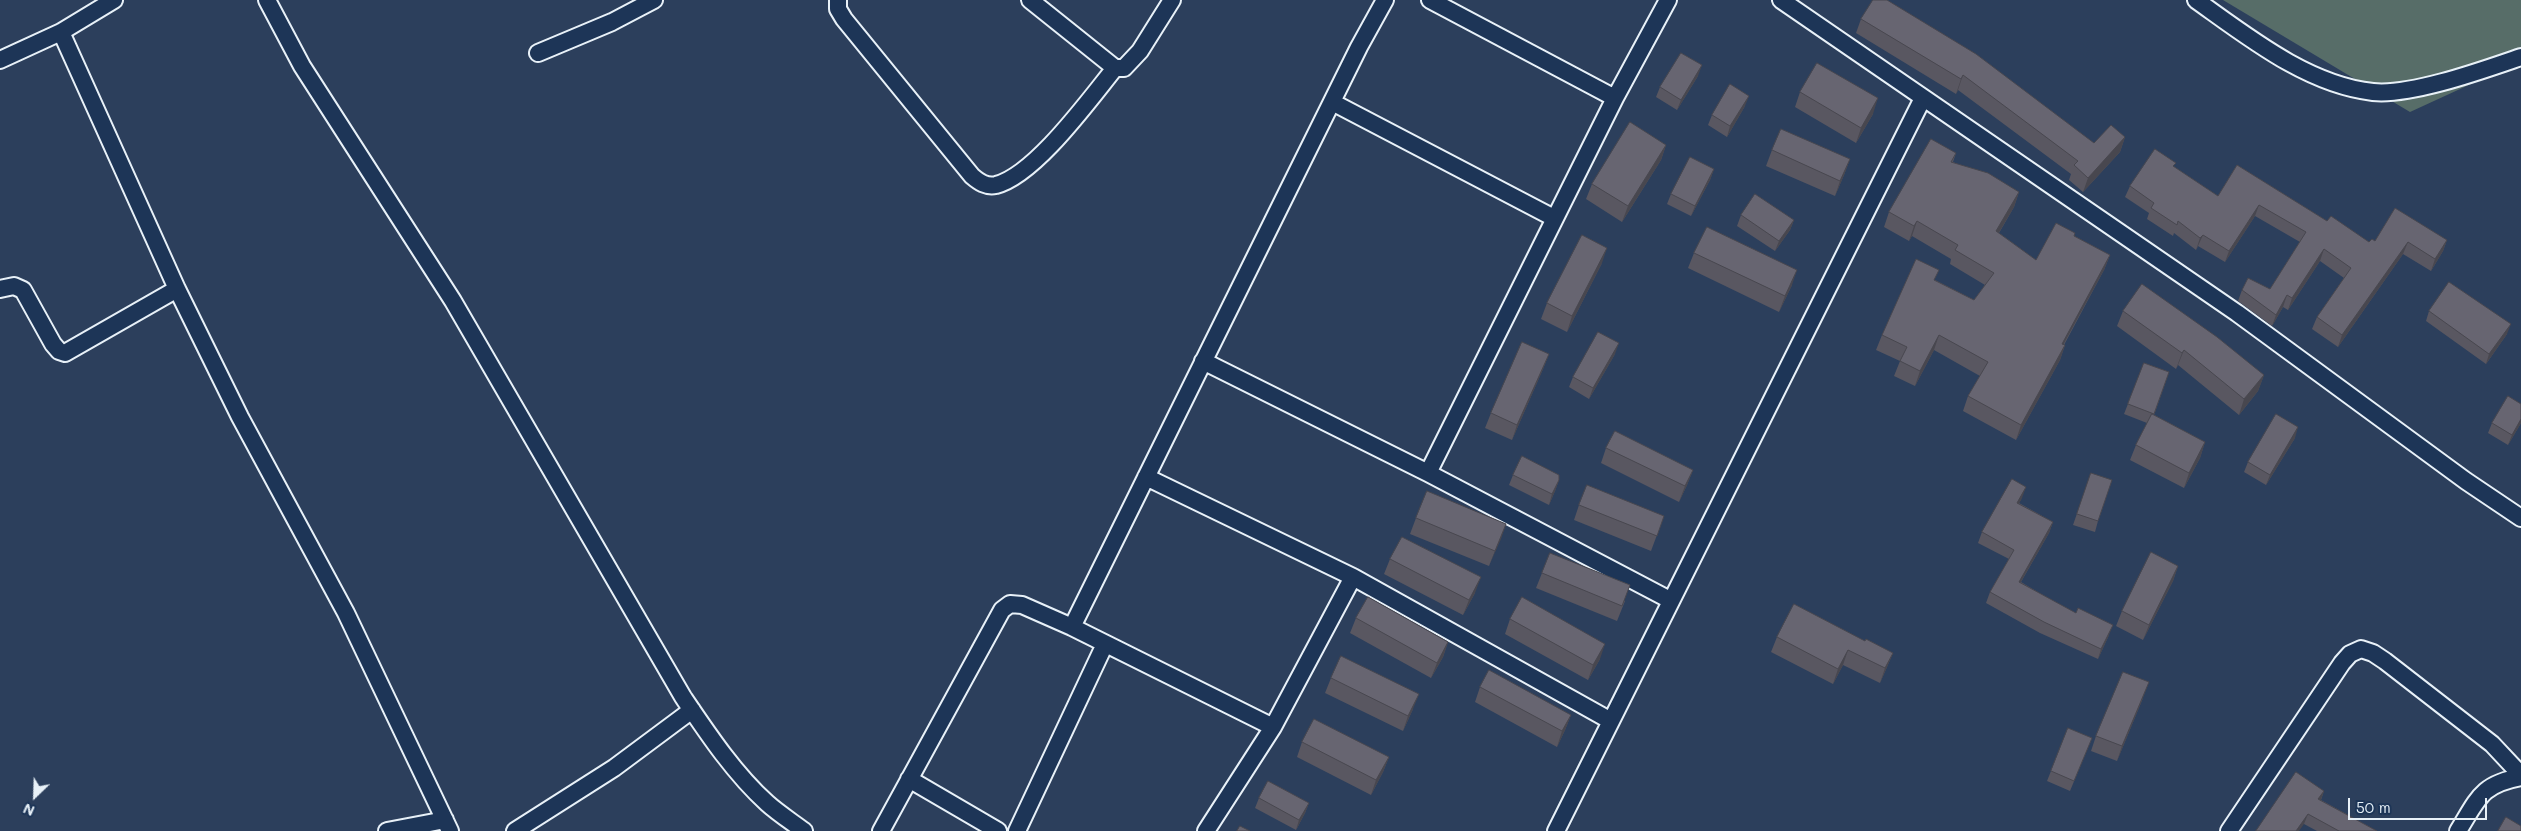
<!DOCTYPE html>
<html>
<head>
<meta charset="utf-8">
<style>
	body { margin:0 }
	#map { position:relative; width:2521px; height:831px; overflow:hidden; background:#2c3f5c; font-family:Mali,sans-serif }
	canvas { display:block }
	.north { position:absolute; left:10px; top:771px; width:50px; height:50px; -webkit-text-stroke:4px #1d3557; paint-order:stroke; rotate:204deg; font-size:14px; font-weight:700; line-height:20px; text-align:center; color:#e8f1f8 }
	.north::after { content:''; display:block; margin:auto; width:18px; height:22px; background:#e8f1f8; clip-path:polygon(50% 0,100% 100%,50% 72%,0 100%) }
	.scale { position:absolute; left:2348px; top:798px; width:139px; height:22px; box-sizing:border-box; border:2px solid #e8f1f8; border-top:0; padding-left:6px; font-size:15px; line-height:18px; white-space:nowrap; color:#e8f1f8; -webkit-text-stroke:4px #1d3557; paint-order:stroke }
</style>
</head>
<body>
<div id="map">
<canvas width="2521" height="831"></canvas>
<div class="north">N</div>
<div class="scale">50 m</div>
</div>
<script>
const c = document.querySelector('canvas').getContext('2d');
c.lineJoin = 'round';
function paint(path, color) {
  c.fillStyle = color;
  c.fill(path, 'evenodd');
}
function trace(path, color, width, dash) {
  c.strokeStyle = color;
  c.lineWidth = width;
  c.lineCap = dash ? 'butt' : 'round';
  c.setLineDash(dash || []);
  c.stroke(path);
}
paint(new Path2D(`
	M2223 0H2521V61L2410 112Z`), '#576d68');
const street = new Path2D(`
	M267 0 302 66 453 301 683 697C708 734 734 773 767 803 778 813 792 822 804 831
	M838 0V9L844 19 972 176C979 182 986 187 996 185 1035 175 1089 100 1115 68
	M1030 0 1115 68H1124L1140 51 1172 0
	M1430 0 1615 98
	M1781 0 2237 313 2466 481 2521 518
	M2196 0C2248 37 2308 85 2373 92 2411 96 2483 70 2521 57
	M61 32 177 289 240 417 346 613 450 831
	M538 53 612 22 654 0
	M0 60 61 32 114 0
	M1332 102 1554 218
	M0 289 14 286 23 290 53 344 59 351 65 353 177 289
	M1203 361 1428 473 1670 600
	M1428 473 1615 98 1668 0
	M1146 477 1353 577 1611 721
	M1072 627 1359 47 1385 0
	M909 779 998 831
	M387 831 445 820
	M515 831 614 768 692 710
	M881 831 1002 610 1010 604 1022 605 1072 627 1273 727
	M1017 831 1105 644
	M1206 831 1273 727 1353 577
	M1556 831 1923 98
	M2229 831 2342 663 2350 654 2361 649 2373 653 2385 661 2492 744 2521 775
	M2458 831C2478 799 2481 784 2521 777`);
trace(street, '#e8f1f8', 20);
trace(street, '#1d3557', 16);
paint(new Path2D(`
	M1861 19 2094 143 2125 137 2120 152 2083 192 2069 180 2071 174 1958 90 1956 94 1856 33Z
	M1698 76 1677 110 1656 97 1660 87Z
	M1800 92 1873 114 1856 143 1795 107Z
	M1745 106 1727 137 1708 125 1712 115Z
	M1666 145 1661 160 1622 222 1586 199 1592 184Z
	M1772 150 1850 159 1844 175 1835 196 1766 166Z
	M1956 153 1953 162 2019 192 2014 207 1999 233 2036 260 2075 233 2074 236 2110 255 2104 270 2064 345H2065L2060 360 2016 440 1963 411 1968 396 1980 376 1934 350 1915 386 1894 376 1900 361 1876 350 1882 335 1935 280 1974 300 1985 285 1950 264 1951 259 1912 236 1909 241 1884 227 1889 212Z
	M2237 165 2327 221 2369 242 2375 241 2447 240 2443 251 2431 271 2403 254 2338 347 2312 329 2317 317 2344 278 2320 261 2288 310 2283 307 2272 326 2238 301 2242 290 2270 289 2300 242 2255 216 2225 262 2198 246 2196 250 2174 233 2173 236 2147 219 2149 213 2125 197 2130 186 2174 167 2218 196Z
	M1714 169 1710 180 1691 216 1667 204 1671 194Z
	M1741 215 1794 220 1790 230 1775 251 1737 226Z
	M1694 253 1792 285 1779 312 1688 268Z
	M1602 263 1567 332 1541 319 1547 303Z
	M2123 311 2264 375 2258 391 2239 415 2178 365 2176 369 2117 326Z
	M2429 311 2507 334 2486 364 2426 321Z
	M1549 354 1543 369 1512 440 1485 428 1491 413Z
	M1615 354 1589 399 1569 387 1573 377Z
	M2144 363 2169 372 2154 415 2205 442 2200 458 2184 488 2130 460 2136 445 2147 423 2124 414Z
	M2492 423H2521L2508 445 2488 433Z
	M2295 438 2266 485 2244 472 2248 462Z
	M1606 448 1693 470 1687 485 1679 502 1601 463Z
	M2091 473 2098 521 2095 532 2073 525Z
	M1513 475 1559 480 1555 491 1549 505 1509 485Z
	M2022 498 2019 503 2053 522 2049 533 2021 582 2109 635 2098 659 2040 633 1986 603 1990 592 2009 559 1978 543 1982 532Z
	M1579 505 1664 516 1651 551 1574 520Z
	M1416 518 1506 524 1489 566 1410 534Z
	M1390 559 1475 593 1463 615 1384 574Z
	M2178 566 2173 581 2143 640 2116 626 2122 611Z
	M1542 573 1625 601 1617 621 1536 588Z
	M1356 618 1448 642 1443 657 1431 678 1350 633Z
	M1510 619 1600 659 1588 680 1505 634Z
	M1777 637 1865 641 1893 653 1887 667 1880 683 1843 665 1833 684 1771 652Z
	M1331 678 1413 709 1403 731 1325 693Z
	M1480 687 1571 715 1565 730 1557 747 1475 702Z
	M2143 698 2117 761 2091 751 2096 736Z
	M2092 738 2070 791 2047 781 2051 771Z
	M1302 742 1389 757 1383 772 1371 795 1297 757Z
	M2324 791 2321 800 2377 831H2317L2304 824 2256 831Z
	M1259 798 1309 803 1305 813 1296 830 1255 808Z`), '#595761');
paint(new Path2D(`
	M1702 65 1698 76 1677 110 1681 100Z
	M1963 75 1958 90 1956 94 1961 79Z
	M1749 96 1745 106 1727 137 1730 126Z
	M1878 98 1873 114 1856 143 1861 128Z
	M2125 137 2120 152 2083 192 2088 178Z
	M1666 145 1661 160 1622 222 1628 206Z
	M1850 159 1844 175 1835 196 1840 181Z
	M1714 169 1710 180 1691 216 1695 206Z
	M2019 192 2014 207 1991 246 1996 231Z
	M2259 205 2255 216 2225 262 2229 251Z
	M1794 220 1790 230 1775 251 1779 241Z
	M1917 221 1912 236 1909 241 1914 226Z
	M2203 235 2198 246 2196 250 2200 238Z
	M2447 240 2443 251 2431 271 2435 259Z
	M2408 242 2403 254 2338 347 2342 335Z
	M1607 248 1602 263 1567 332 1572 316Z
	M2324 249 2320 261 2288 310 2292 298Z
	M2110 255 2104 270 2056 358 2062 344Z
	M1797 270 1792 285 1779 312 1785 296Z
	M2287 295 2283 307 2272 326 2276 315Z
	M2511 324 2507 334 2486 364 2489 354Z
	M1939 335 1934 350 1915 386 1920 371Z
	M1619 343 1615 354 1589 399 1593 388Z
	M2065 345 2060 360 2016 440 2021 425Z
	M2184 350 2178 365 2176 369 2182 353Z
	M1549 354 1543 369 1512 440 1517 425Z
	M2264 375 2258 391 2239 415 2244 399Z
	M2521 419V423L2508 445 2512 435Z
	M2298 427 2295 438 2266 485 2270 475Z
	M2205 442 2200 458 2184 488 2189 473Z
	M1693 470 1687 485 1679 502 1685 486Z
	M1559 480 1555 491 1549 505 1552 494Z
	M2026 487 2022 498 2014 513 2017 503Z
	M2053 522 2049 533 2015 592 2019 582Z
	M1506 524 1501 539 1489 566 1495 551Z
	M2178 566 2173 581 2143 640 2149 625Z
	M1481 577 1475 593 1463 615 1469 600Z
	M2113 625 2109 635 2098 659 2101 649Z
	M1448 642 1443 657 1431 678 1437 663Z
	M1605 644 1600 659 1588 680 1593 665Z
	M1848 650 1843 665 1833 684 1838 669Z
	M1893 653 1887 667 1880 683 1885 668Z
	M2149 682 2143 698 2117 761 2122 746Z
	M1419 694 1413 709 1403 731 1408 716Z
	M1571 715 1565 730 1557 747 1562 731Z
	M1389 757 1383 772 1371 795 1376 780Z
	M2324 791 2320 802 2318 799Z
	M1309 803 1305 813 1296 830 1299 820Z
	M2308 814 2304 824 2299 831H2296Z`), '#48474f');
const building = new Path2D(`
	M1873 0H1887L1976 54 2094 143 2111 125 2125 137 2088 178 2074 165 2078 161 1963 75 1961 79 1861 19Z
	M1681 53 1702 65 1681 100 1660 87Z
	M1817 63 1878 98 1861 128 1800 92Z
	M1730 84 1749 96 1730 126 1712 115Z
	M1630 122 1666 145 1628 206 1592 184Z
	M1781 129 1850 159 1840 181 1772 150Z
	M1931 139 1956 153 1951 162 1988 173 2019 192 1996 231 2036 260 2056 223 2075 233 2074 236 2110 255 2062 344 2065 345 2021 425 1968 396 1988 362 1939 335 1920 371 1900 361 1907 347 1882 335 1916 259 1939 270 1934 280 1974 300 1994 273 1955 250 1958 245 1917 221 1914 226 1889 212Z
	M2155 149 2176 163 2173 166 2218 196 2237 165 2327 221 2331 216 2369 242 2372 239 2375 241 2395 208 2447 240 2435 259 2408 242 2342 335 2317 317 2351 268 2324 249 2292 298 2287 295 2276 315 2242 290 2248 278 2270 289 2306 232 2259 205 2229 251 2203 235 2200 238 2178 221 2177 225 2151 208 2154 203 2130 186Z
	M1690 157 1714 169 1695 206 1671 194Z
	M1755 194 1794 220 1779 241 1741 215Z
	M1707 227 1797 270 1785 296 1694 253Z
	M1582 235 1607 248 1572 316 1547 303Z
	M2449 282 2511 324 2489 354 2429 311Z
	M2142 284 2217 337 2264 375 2244 399 2184 350 2182 353 2123 311Z
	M1598 332 1619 343 1593 388 1573 377Z
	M1522 342 1549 354 1517 425 1491 413Z
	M2144 363 2169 372 2154 414 2128 404Z
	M2508 396 2521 404V419L2512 435 2492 423Z
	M2152 414 2205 442 2189 473 2136 445Z
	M2276 414 2298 427 2270 475 2248 462Z
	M1615 431 1693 470 1685 486 1606 448Z
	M1522 456 1559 475V480L1552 494 1513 475Z
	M2091 473 2112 480 2098 521 2077 514Z
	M2012 479 2026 487 2017 503 2053 522 2019 582 2076 613 2078 608 2113 625 2101 649 2044 622 1990 592 2014 550 1982 532Z
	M1587 485 1664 516 1657 536 1579 505Z
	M1427 491 1506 524 1495 551 1416 518Z
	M1402 537 1481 577 1469 600 1390 559Z
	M2151 552 2178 566 2149 625 2122 611Z
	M1550 553 1630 585 1622 606 1542 573Z
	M1368 597 1448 642 1437 663 1356 618Z
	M1522 597 1605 644 1593 665 1510 619Z
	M1794 604 1865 641 1866 639 1893 653 1885 668 1848 650 1838 669 1777 637Z
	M1341 656 1419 694 1408 716 1331 678Z
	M1489 670 1571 715 1562 731 1480 687Z
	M2123 672 2149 682 2122 746 2096 736Z
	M1314 719 1389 757 1376 780 1302 742Z
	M2068 728 2092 738 2074 781 2051 771Z
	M2296 772 2324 791 2318 799 2377 831H2339L2308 814 2296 831H2256Z
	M1268 781 1309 803 1299 820 1259 798Z
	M2506 817 2521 826V831H2498Z
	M1240 826 1250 831H1237Z`);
paint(building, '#676571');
trace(building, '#48474f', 1);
</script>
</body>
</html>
